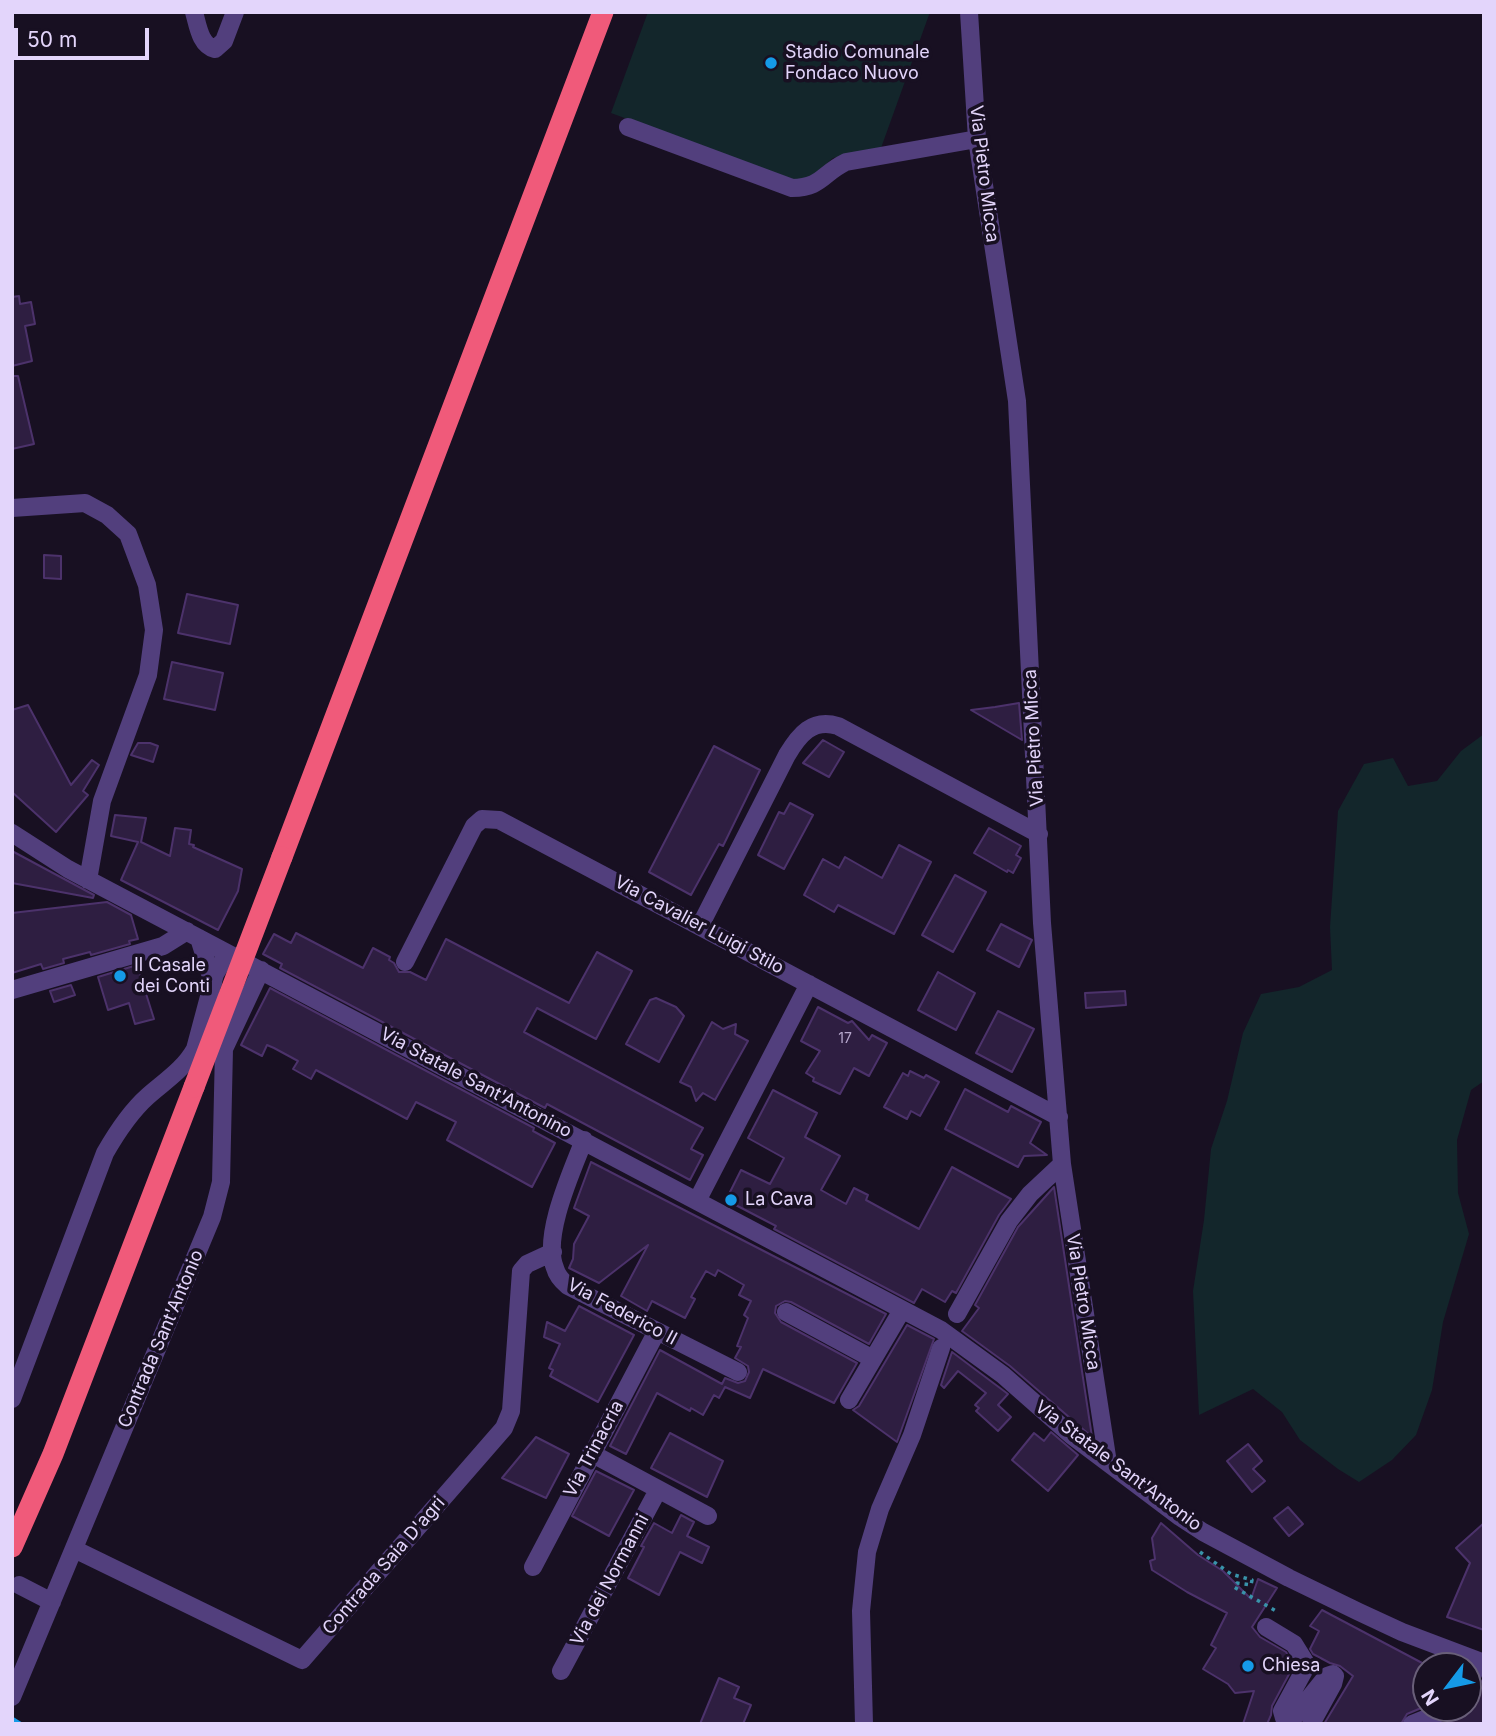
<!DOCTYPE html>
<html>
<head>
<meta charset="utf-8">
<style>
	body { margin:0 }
	#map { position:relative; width:1496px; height:1736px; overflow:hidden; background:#181022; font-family:Inter,sans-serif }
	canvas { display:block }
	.frame { position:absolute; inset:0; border:14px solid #e3d5fb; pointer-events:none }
	.north { position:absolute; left:1412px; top:1652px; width:70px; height:70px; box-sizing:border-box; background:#181022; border:2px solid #695f79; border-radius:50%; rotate:238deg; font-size:19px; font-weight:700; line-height:28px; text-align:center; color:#e3d5fb }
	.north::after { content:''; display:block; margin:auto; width:24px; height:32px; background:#159ae7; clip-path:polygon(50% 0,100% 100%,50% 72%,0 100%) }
	.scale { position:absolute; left:14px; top:28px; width:135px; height:32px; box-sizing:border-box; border:4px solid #e3d5fb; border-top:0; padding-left:9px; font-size:21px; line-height:24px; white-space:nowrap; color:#e3d5fb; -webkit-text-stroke:5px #181022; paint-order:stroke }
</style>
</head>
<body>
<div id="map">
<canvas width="1496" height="1736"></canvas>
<div class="frame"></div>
<div class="north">N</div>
<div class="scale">50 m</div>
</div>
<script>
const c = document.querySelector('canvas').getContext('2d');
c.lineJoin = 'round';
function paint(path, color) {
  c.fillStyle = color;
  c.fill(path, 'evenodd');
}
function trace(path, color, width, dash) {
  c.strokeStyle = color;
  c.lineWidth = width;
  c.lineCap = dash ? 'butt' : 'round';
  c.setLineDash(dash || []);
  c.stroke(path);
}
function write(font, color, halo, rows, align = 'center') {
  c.font = font + ' Inter,sans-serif';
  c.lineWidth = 7;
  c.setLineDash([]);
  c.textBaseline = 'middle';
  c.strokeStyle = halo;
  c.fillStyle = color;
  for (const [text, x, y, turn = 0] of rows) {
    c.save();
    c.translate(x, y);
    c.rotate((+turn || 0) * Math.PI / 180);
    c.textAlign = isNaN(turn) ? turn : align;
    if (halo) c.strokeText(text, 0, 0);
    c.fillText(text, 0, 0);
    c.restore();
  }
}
paint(new Path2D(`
	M648 12H930L881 148 833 158 811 178 794 181 611 113Z
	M1484 734V1081L1471 1090 1457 1140 1458 1193 1469 1234 1443 1322 1432 1390 1416 1435 1392 1460 1359 1482 1338 1469 1300 1440 1282 1412 1253 1389 1199 1415 1193 1291 1204 1220 1211 1149 1227 1101 1243 1033 1261 994 1299 987 1332 970 1330 927 1338 811 1364 764 1393 758 1408 786 1437 781 1461 751Z`), '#13262b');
const building = new Path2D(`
	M19 296 20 304 31 302 35 324 25 326 32 361 12 366V297Z
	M12 376H18L34 444 12 449Z
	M44 555 61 556V579L44 578Z
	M187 594 238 605 230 644 178 633Z
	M172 662 223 673 215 710 164 699Z
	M1019 703 1022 740 971 710 995 707Z
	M28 705 71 785 92 760 99 765 83 791 88 795 56 832 12 792V710Z
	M823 740 844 752 829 777 803 763Z
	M138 743H150L158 746 153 762 131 755Z
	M714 746 760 770 723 846 719 844 691 895 649 872Z
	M790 803 813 815 784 869 758 855 779 812 784 814Z
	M115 815 146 818 141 842 170 856 175 828 191 830 189 844 194 845 193 847 242 869 238 891 218 930 121 880 138 842 111 836Z
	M989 828 1021 846 1016 855 1021 858 1013 873 1008 870 1007 872 974 853Z
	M899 845 931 862 894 934 838 905 834 912 804 895 823 859 839 868 845 857 882 878Z
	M12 851 94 895 93 898 12 883Z
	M955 875 986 892 953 952 922 935Z
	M107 902 131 915 138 939 129 941 130 944 91 955 90 952 63 959 64 963 43 969 41 964 12 973V913Z
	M1001 924 1032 940 1019 967 987 950Z
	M296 933 363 968 373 948 390 957 389 960 394 963 399 972H410L426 980 446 939 569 1003 597 952 632 971 596 1039 537 1008 524 1032 703 1128 691 1149 703 1155 690 1180 547 1104 545 1108 280 968 282 964 263 954 274 934 291 943Z
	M137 965 154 1019 135 1024 129 1003 108 1010 98 977Z
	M938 972 975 993 956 1030 918 1010Z
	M71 985 75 995 54 1002 50 991Z
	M270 988 534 1128 533 1131 555 1143 532 1187 447 1140 456 1122 416 1102 407 1119 316 1070 311 1079 293 1069 298 1061 274 1048 267 1045 262 1056 241 1045Z
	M1125 991 1126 1005 1086 1008 1085 993Z
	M656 998 676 1007 684 1016 659 1062 626 1044 650 1000Z
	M818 1007 848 1023 852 1021 869 1040 872 1035 887 1043 869 1076 854 1068 840 1094 813 1081 814 1078 806 1073 820 1051 801 1041Z
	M998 1011 1034 1029 1012 1072 976 1053Z
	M712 1022 723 1029 736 1024 735 1034 748 1041 715 1100 703 1093 696 1101 691 1087 680 1082Z
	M910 1071 924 1078 926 1075 939 1082 920 1116 911 1111 907 1119 884 1107 903 1073 908 1076Z
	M965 1089 1008 1112 1011 1106 1041 1122 1030 1143 1047 1155 1024 1156 1018 1167 945 1129Z
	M773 1090 817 1113 805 1137 840 1156 821 1190 846 1204 854 1188 868 1195 866 1200 919 1229 952 1167 1011 1199 999 1215 956 1293 952 1291 945 1302 922 1289 914 1303 774 1229 776 1226 726 1200 741 1170 770 1184 784 1158 748 1138Z
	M591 1162 886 1314 869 1344 791 1302 785 1301 776 1306 775 1313 781 1322 857 1363 834 1403 763 1369 750 1398 725 1387 719 1398 714 1395 703 1415 691 1408 690 1411 657 1393 626 1454 610 1446 660 1350 722 1384 725 1378 738 1383 745 1381 749 1372 748 1366 735 1358 741 1347 737 1346 748 1318 744 1315 751 1301 739 1295 744 1285 718 1270 715 1276 706 1271 691 1297 695 1299 685 1318 652 1301 647 1311 621 1296 648 1245 599 1283 569 1268 573 1259 574 1244 589 1216 574 1208Z
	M1054 1187 1092 1437 1010 1366 962 1331 979 1308 975 1305 1018 1227Z
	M579 1306 634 1335 598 1402 550 1376 553 1370 549 1368 560 1344 544 1337 547 1322 565 1331Z
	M907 1325 934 1339 897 1442 853 1410 859 1406Z
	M952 1352 1008 1394 998 1405 1011 1417 998 1431 976 1411 979 1408 975 1405 986 1393 958 1371 944 1388 941 1385Z
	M1051 1432 1078 1455 1048 1491 1012 1460 1034 1433 1044 1441Z
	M670 1433 723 1461 707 1497 651 1468Z
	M536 1437 569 1454 546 1498 502 1478Z
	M1248 1444 1262 1461 1253 1469 1265 1481 1252 1492 1227 1461Z
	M596 1471 634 1490 609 1536 572 1516Z
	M1288 1507 1303 1524 1289 1536 1274 1518Z
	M681 1515 694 1522 687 1536 709 1547 702 1563 680 1552 659 1595 628 1578 644 1547 641 1546 654 1523 672 1533Z
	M1161 1523 1198 1555 1223 1571 1251 1599 1258 1579 1277 1588 1252 1627 1260 1637 1286 1652 1294 1665 1272 1706 1271 1715 1267 1724H1243L1254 1691 1235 1693 1228 1684 1203 1669 1216 1648 1211 1645 1227 1613 1187 1592 1152 1570 1150 1561 1155 1559 1152 1538Z
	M1484 1523V1630L1447 1617 1470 1563 1456 1548Z
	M1322 1610 1426 1665V1706L1407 1714 1401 1724H1324L1353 1676 1340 1666 1330 1663 1313 1654 1310 1649 1319 1631 1310 1626Z
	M719 1678 739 1687 734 1698 751 1705 743 1724H700Z
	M1484 1678V1724H1443L1457 1718 1461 1714 1463 1708H1468L1473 1694Z`);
paint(building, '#2e1e41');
trace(building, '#4c326b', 2);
trace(new Path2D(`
	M1200 1552 1231 1574 1252 1580 1251 1585 1237 1583 1234 1587 1276 1611`), '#3993aa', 3.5, [3.5, 5]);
trace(new Path2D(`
	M194 12C198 26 200 45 215 49L224 41 235 12
	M969 12 977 139 1017 401 1042 923 1062 1164 1108 1463
	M628 127 792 188C823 187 821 174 846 162L977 139
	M12 508 85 503 107 515 128 534 147 585 154 630 148 675 102 801 88 880
	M12 833 68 869 941 1330 1003 1375 1071 1435 1180 1517 1203 1532 1289 1578 1359 1612 1402 1632 1484 1663
	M700 926 787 755C799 735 812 718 838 726L1039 834
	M199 938 213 983
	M405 962 474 826 482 819 499 820 1059 1117
	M12 990 163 946 187 931
	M584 1140C572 1171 542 1236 555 1268 557 1276 562 1281 568 1286L738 1372
	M697 1201 809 984
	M786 1312 873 1359
	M957 1314 1009 1221 1030 1194 1062 1164
	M12 1399 105 1153C117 1132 130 1112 148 1096 165 1081 184 1069 195 1049L215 974 223 961 235 956
	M849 1400 902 1310
	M591 1453 708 1516
	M74 1549 302 1660 504 1428 511 1411 521 1271 527 1264 553 1252
	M533 1567 657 1331
	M19 1585 52 1602
	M1266 1627 1294 1644 1307 1665 1282 1711 1284 1718 1291 1720 1294 1717 1327 1676 1333 1674 1335 1676 1333 1684 1311 1724
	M561 1671 658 1490
	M1468 1684 1479 1662
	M12 1697 212 1217 221 1182 224 1049 261 970
	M864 1724 861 1611 867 1552 880 1509 912 1435 941 1348
	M1412 1724 1452 1708`), '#523f7d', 18);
trace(new Path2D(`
	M282 857 603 12
	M12 1547 53 1454 194 1087`), '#f05a7a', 21);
trace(new Path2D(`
	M12 1719 20 1724`), '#159ae7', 5, [10, 9]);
trace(new Path2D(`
	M194 1087 282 857`), '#f05a7a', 21);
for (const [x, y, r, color] of [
	[771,63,7,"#159ae7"],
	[120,976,7,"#159ae7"],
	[731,1200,7,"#159ae7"],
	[1248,1666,7,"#159ae7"]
]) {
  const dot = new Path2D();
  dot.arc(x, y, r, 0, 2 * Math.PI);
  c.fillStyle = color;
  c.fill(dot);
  trace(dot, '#181022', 2.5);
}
write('14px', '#b6a7cc', null, [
	["17",845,1039]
]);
write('18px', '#e3d5fb', '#181022', [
	["Stadio Comunale",785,53],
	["Fondaco Nuovo",785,74],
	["Il Casale",134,966],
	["dei Conti",134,987],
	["La Cava",745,1200],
	["Chiesa",1262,1666]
], 'left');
write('18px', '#e3d5fb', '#181022', [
	["Via Pietro Micca",984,174,83],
	["Via Pietro Micca",1034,738,-93],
	["Via Cavalier Luigi Stilo",699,925,28],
	["Via Statale Sant'Antonino",476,1083,28],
	["Via Pietro Micca",1083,1302,81],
	["Via Federico II",622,1312,28],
	["Contrada Sant'Antonio",161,1339,-67],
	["Via Trinacria",594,1449,-62],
	["Via Statale Sant'Antonio",1118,1466,37],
	["Contrada Saia D'agri",384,1566,-49],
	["Via dei Normanni",610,1580,-62]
]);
</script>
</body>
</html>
